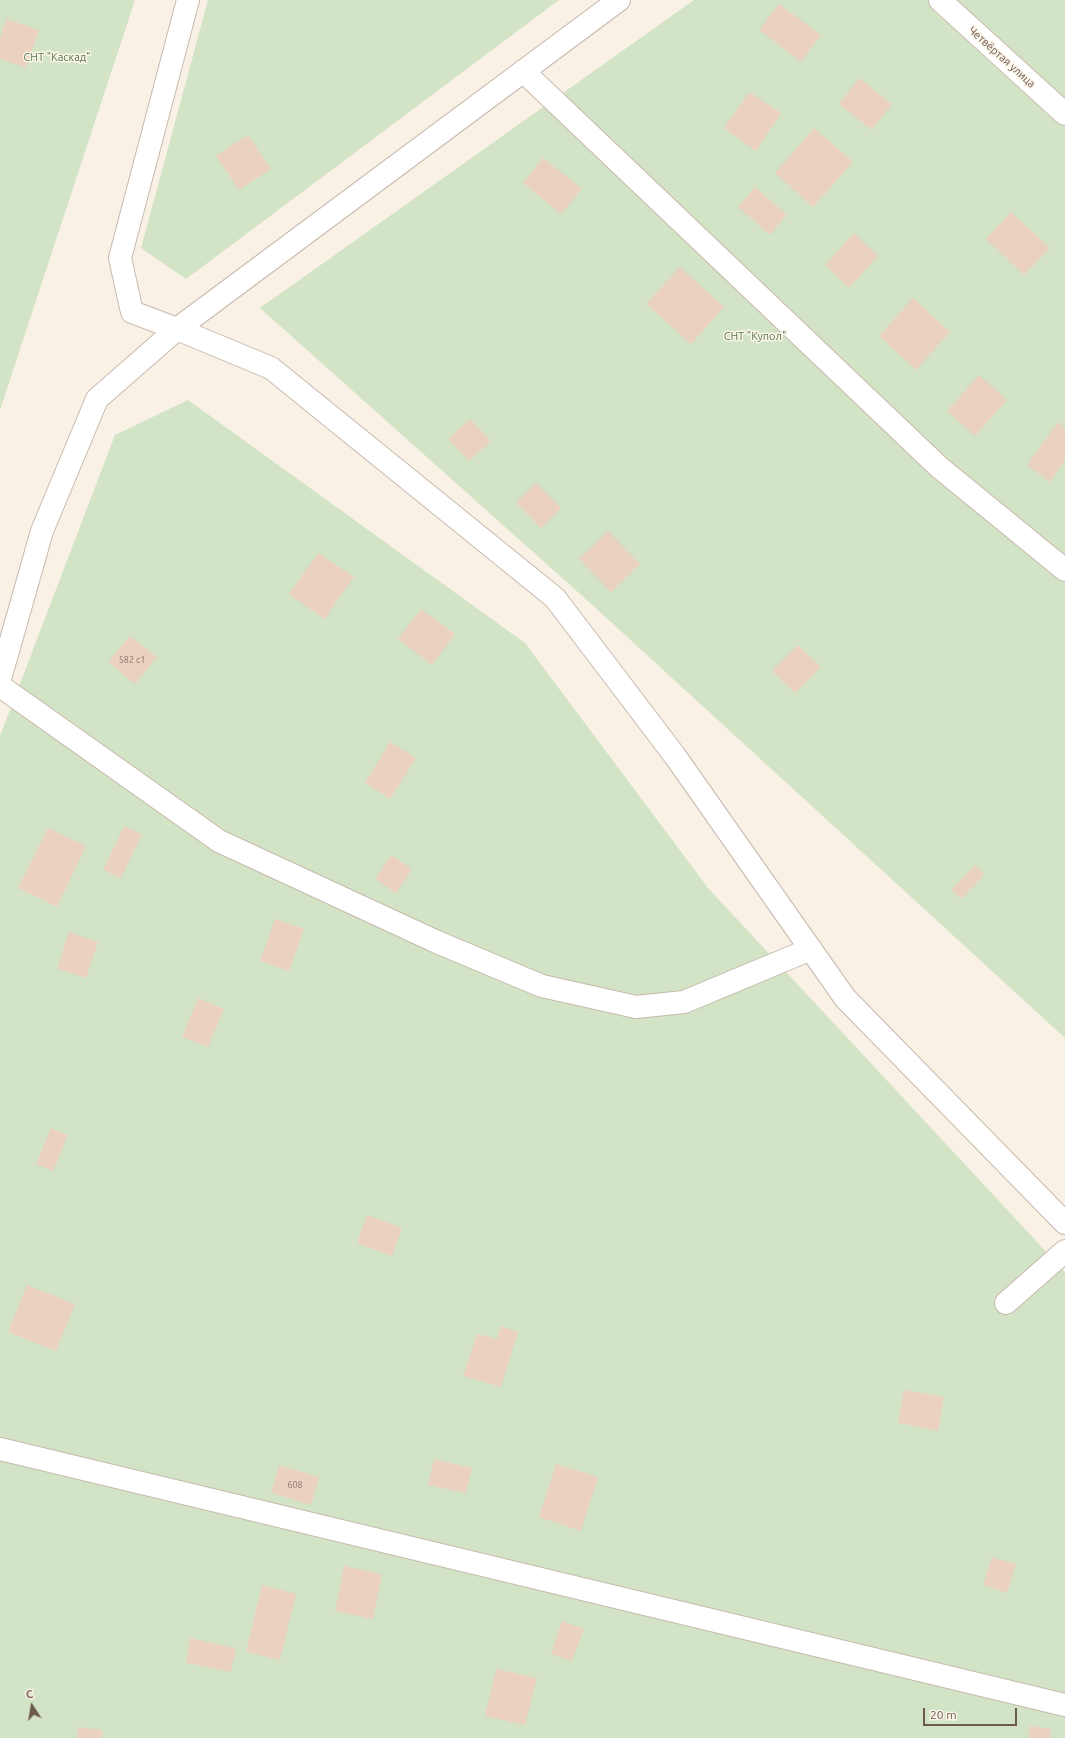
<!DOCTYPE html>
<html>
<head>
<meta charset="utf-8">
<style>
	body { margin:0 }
	#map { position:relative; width:1065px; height:1738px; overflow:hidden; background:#f9f1e5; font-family:Ubuntu,sans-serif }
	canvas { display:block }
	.north { position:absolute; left:12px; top:1686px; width:40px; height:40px; -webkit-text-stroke:3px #fcf5ea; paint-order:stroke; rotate:348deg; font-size:11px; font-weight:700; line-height:16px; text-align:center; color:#6e594e }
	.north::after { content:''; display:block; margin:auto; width:14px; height:18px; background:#6e594e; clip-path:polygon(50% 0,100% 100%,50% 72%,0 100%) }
	.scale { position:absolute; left:923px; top:1708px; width:94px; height:18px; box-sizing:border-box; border:2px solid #6e594e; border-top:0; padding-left:5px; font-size:12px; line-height:14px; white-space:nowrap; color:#6e594e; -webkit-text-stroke:3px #fcf5ea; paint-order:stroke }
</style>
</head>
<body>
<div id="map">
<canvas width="1065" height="1738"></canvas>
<div class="north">С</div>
<div class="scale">20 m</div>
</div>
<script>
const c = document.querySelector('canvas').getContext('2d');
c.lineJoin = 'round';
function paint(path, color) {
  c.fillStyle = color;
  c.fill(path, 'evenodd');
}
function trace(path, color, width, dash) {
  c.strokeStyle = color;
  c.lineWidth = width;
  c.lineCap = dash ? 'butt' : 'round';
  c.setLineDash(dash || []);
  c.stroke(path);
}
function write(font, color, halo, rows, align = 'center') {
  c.font = font + ' Ubuntu,sans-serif';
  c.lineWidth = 3;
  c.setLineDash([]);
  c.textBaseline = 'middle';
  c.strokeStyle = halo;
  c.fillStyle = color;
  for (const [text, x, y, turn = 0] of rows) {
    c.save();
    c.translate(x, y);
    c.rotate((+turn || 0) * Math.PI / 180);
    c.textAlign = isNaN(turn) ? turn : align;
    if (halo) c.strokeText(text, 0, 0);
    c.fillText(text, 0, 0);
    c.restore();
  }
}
paint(new Path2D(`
	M0 0H135L0 410Z
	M208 0H559L186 279 141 248Z
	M694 0H1065V1038L589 602 260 308Z
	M188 400 525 643 708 888 1065 1272V1738H0V736L115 435Z`), '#d2e4c5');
paint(new Path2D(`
	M779 4 821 35 801 62 759 30Z
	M6 19 39 30 26 68 0 59V38Z
	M859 78 892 104 872 130 839 104Z
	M749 92 781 113 756 151 724 128Z
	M814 128 853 162 813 207 775 173Z
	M248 135 271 169 239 190 216 156Z
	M543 158 582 189 561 214 523 183Z
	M755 187 787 215 770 235 738 207Z
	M1011 212 1050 248 1024 275 986 239Z
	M854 233 878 256 849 288 825 265Z
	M680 267 724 307 691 344 646 304Z
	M913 298 950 332 916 370 879 336Z
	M979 375 1007 400 975 436 947 411Z
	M470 419 491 441 469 461 448 439Z
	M1058 422 1065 428V460L1050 482 1027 465Z
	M536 483 561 508 541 528 516 503Z
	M608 531 640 564 611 592 579 559Z
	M318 553 354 577 324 619 289 594Z
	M421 609 455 634 432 665 398 639Z
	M130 636 157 657 135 684 108 662Z
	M798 645 821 667 795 693 772 671Z
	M390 742 416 758 390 799 365 783Z
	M124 826 142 834 121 878 103 870Z
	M48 828 86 846 57 907 18 888Z
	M391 855 412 869 396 893 375 879Z
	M975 865 985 874 961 899 951 890Z
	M275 919 304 929 289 971 260 961Z
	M69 932 98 942 86 978 57 969Z
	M198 998 224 1009 208 1047 182 1037Z
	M51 1128 68 1135 53 1171 36 1164Z
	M367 1215 402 1228 392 1256 357 1243Z
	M27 1285 75 1304 56 1351 8 1332Z
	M501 1326 518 1332 501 1387 463 1376 477 1334 497 1339Z
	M904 1390 944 1397 938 1431 898 1423Z
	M434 1459 472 1468 466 1493 428 1485Z
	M556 1464 598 1477 581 1531 539 1517Z
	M279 1465 319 1477 311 1505 271 1493Z
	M992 1557 1016 1564 1007 1593 983 1585Z
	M344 1566 382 1574 373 1619 335 1611Z
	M262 1585 296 1594 280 1660 246 1652Z
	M562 1621 584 1629 572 1661 551 1654Z
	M190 1638 236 1648 231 1672 186 1663Z
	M496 1669 537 1678 525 1725 485 1716Z
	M1030 1726 1051 1729 1050 1738H1028Z
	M78 1727 103 1730 102 1738H77Z`), '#ead1c0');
const minor = new Path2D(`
	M940 0 1065 114
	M523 71 939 467 1065 570
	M177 329 271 368 555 598 675 756 845 998 1065 1223
	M177 329 619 0
	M0 679 42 531 97 399 177 329 132 312 120 258 188 0
	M0 686 219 841 437 942 542 986 636 1007 684 1002 811 949
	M1006 1303 1065 1251
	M0 1449 1065 1705`);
trace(minor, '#c8b9ad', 24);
trace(minor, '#fff', 22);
write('9px', '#8d776a', null, [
	["582 с1",132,660],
	["608",295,1485]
]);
write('11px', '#58784b', '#fcf5ea', [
	["СНТ \"Каскад\"",57,57],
	["СНТ \"Купол\"",755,336]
]);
write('11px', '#6e594e', '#fcf5ea', [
	["Четвёртая улица",1002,57,42]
]);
</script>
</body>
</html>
